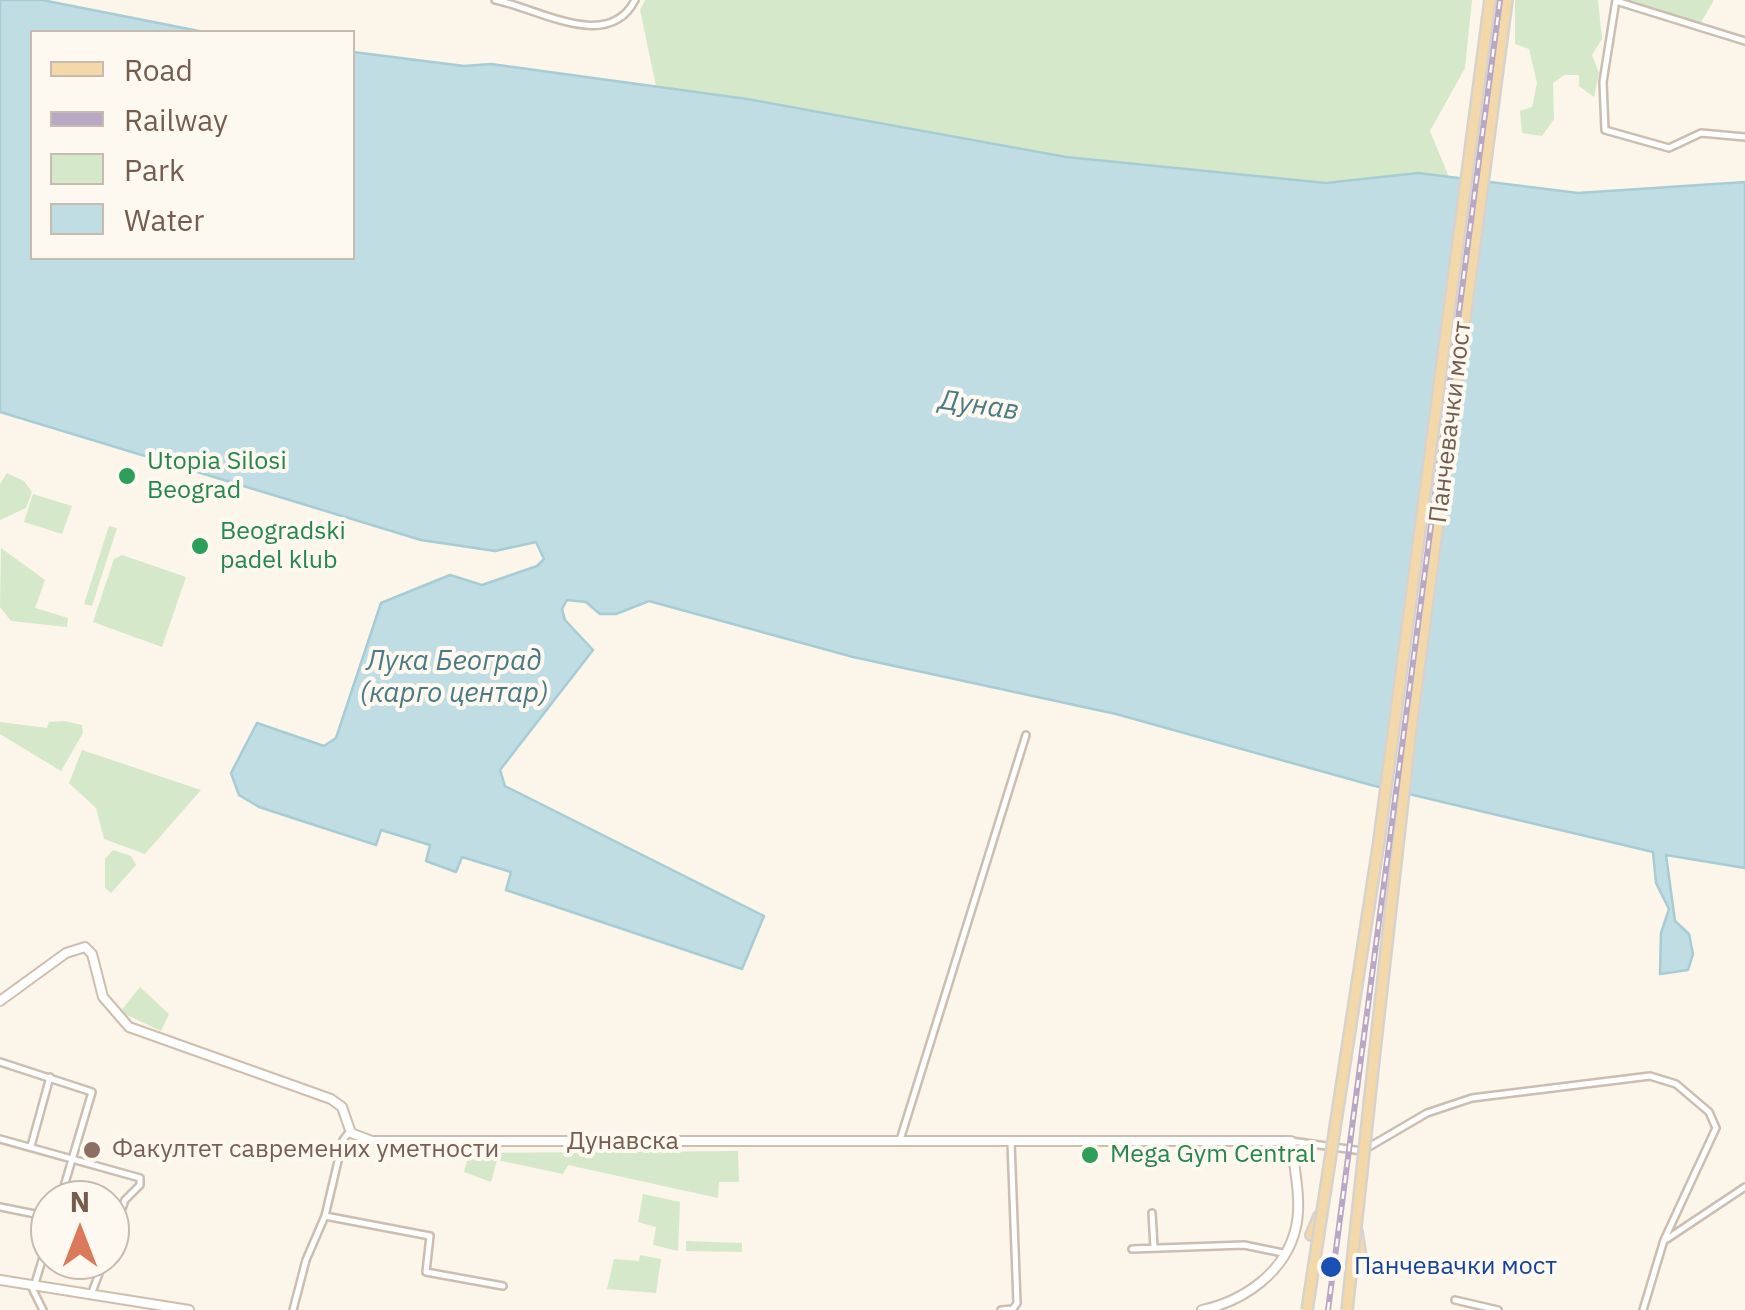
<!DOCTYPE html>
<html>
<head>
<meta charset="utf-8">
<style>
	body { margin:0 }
	#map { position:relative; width:1745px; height:1310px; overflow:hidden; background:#fbf5ea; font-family:"IBM Plex Sans",sans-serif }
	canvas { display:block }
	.legend { position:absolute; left:30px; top:30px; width:325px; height:230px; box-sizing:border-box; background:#fef9f0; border:2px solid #c7bbb0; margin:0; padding:12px 18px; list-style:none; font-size:30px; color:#745d4f }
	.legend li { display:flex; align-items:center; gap:20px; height:50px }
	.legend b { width:50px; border:2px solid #c7bbb0 }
	.north { position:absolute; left:30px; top:1180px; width:100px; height:100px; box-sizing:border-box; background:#fef9f0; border:2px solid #c7bbb0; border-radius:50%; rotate:0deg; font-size:28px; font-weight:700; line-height:40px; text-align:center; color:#745d4f }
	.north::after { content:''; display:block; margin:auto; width:35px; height:45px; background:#da7a5a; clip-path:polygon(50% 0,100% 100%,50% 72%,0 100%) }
</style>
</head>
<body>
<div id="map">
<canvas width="1745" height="1310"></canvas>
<ul class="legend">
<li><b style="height:12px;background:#f3d9a9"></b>Road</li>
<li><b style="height:12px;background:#b8a8c5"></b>Railway</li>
<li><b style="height:28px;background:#d5e8c9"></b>Park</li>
<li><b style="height:28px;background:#c0dde3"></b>Water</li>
</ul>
<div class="north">N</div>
</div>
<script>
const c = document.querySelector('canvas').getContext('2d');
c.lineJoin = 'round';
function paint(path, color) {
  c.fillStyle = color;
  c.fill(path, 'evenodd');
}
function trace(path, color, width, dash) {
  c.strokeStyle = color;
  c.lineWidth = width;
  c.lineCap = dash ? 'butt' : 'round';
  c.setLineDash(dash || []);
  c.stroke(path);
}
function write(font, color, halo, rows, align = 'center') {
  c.font = font + ' "IBM Plex Sans",sans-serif';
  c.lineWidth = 8;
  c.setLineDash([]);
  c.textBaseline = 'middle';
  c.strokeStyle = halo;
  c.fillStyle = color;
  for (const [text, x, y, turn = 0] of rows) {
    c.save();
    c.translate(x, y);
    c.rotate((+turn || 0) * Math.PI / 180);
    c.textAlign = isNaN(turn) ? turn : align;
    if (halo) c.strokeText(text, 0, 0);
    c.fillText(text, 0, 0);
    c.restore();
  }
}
paint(new Path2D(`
	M645 0H1472L1465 68 1430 131 1449 177 1418 173 1326 183 1066 157 656 86 640 10Z
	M1515 0H1598L1602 39 1592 55 1599 73 1594 97 1579 86V75H1564L1553 83 1554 119 1542 136 1522 133 1520 111 1532 107 1537 83 1529 49 1515 44Z
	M1621 0H1714L1700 24Z
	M7 473 24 481 32 492 26 508 0 520V484Z
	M33 494 72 506 62 534 24 522Z
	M109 526 117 528 92 606 84 604Z
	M1 548 45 580 35 608 68 618 67 627 11 621 0 607Z
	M122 555 186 577 162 647 93 622 114 559Z
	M64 721 82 725 83 733 61 771 0 734V722L47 728 49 722Z
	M82 750 201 790 145 854 104 839 96 808 69 783Z
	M113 850 131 856 136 865 111 893 105 888V859Z
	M140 987 169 1014 161 1031 120 1012Z
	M738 1151 739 1182H719L718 1198 568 1165 563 1174 497 1160 491 1182 464 1172 469 1153Z
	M643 1194 680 1202 678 1251 653 1245 656 1227 638 1222Z
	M686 1241 742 1243V1252L686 1251Z
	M640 1255 661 1259 656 1293 607 1289 614 1259 639 1261Z`), '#d5e8c9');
const water = new Path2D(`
	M0 0H42L204 32H32V258H352L353 52 464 66 491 64 747 99 1066 157 1326 183 1418 173 1578 193 1745 182V868L1666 855 1675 921 1689 934 1693 954 1688 970 1660 974 1661 933 1669 909 1656 883 1653 852 1371 785 1116 714 853 657 649 601 616 614H600L586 602 567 600 562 609 565 620 593 650 500 770 505 786 764 916 742 969 506 890 511 872 462 857 456 872 426 861 430 845 381 830 376 845 259 807 239 795 231 773 257 723 324 746 336 738 381 603 450 575 482 585 537 566 544 559 536 542 495 551 421 540 0 412Z`);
paint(water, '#c0dde3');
trace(water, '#a7ccd4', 2.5);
paint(new Path2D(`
	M1462 173 1489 177 1408 798 1381 792Z`), '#fbf5ea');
const street = new Path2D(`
	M495 0C538 8 608 53 635 0
	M1616 0 1603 82 1605 130 1669 148 1701 133 1745 137
	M1616 1 1745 41
	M0 1062 92 1092 60 1200
	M0 1139 140 1178V1185L125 1200 110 1242
	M900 1140 1026 735
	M1291 1141 1362 1151 1427 1113 1472 1098 1650 1076 1676 1084 1709 1112 1716 1128 1664 1240 1643 1310
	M31 1146 50 1077
	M0 1207 50 1217
	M1152 1213 1154 1247
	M325 1216 430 1236 426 1272 503 1286
	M1667 1239 1745 1187
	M1132 1249 1244 1245 1283 1253
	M91 1295 104 1260
	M1455 1300 1498 1310
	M43 1310 33 1290 50 1234
	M293 1310 306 1260 325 1216 343 1140 350 1131
	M1001 1310 1013 1309 1017 1303 1011 1142`);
const secondary = new Path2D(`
	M0 1001 66 953 85 947 92 954 103 997 129 1027 331 1099 342 1107 351 1133 372 1141H1291C1294 1167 1302 1201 1296 1227 1286 1272 1244 1301 1202 1310
	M0 1280 189 1310`);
const primary = new Path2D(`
	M1346 1056 1379 841 1490 0
	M1374 1059 1411 728 1507 0
	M1357 1232 1362 1264
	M1311 1235 1319 1216`);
trace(street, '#ccbdb1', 10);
trace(secondary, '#cfbeae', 12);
trace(primary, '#d8d2ce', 14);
trace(street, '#fff', 5);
trace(secondary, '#fff', 8);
trace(primary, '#f3d9a9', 9);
const rail = new Path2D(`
	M1328 1310 1500 0`);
trace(rail, '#b8a8c5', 6);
trace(rail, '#fef9f0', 2.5, [8]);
const primaryBridge = new Path2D(`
	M1307 1310 1346 1056
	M1347 1310 1374 1059`);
trace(primaryBridge, '#d8d2ce', 14, []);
trace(primaryBridge, '#f3d9a9', 9);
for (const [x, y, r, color] of [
	[127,476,10,"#2e9e5b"],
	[200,546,10,"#2e9e5b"],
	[92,1150,10,"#8d6e63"],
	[1090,1155,10,"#2e9e5b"],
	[1331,1267,12,"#1a4fb4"]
]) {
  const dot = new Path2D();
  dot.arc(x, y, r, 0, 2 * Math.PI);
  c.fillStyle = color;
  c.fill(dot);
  trace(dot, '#fef9f0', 4);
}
write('25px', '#745d4f', '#fef9f0', [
	["Панчевачки мост",1451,422,-83],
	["Дунавска",623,1142]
]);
write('25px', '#27864d', '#fef9f0', [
	["Utopia Silosi",147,462],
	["Beograd",147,491],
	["Beogradski",220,532],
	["padel klub",220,561],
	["Mega Gym Central",1110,1155]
], 'left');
write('25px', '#785e54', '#fef9f0', [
	["Факултет савремених уметности",112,1150]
], 'left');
write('25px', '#164399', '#fef9f0', [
	["Панчевачки мост",1354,1267]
], 'left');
write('italic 28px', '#4b7a85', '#fef9f0', [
	["Дунав",979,406,8],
	["Лука Београд",454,662],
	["(карго центар)",454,694]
]);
</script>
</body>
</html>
